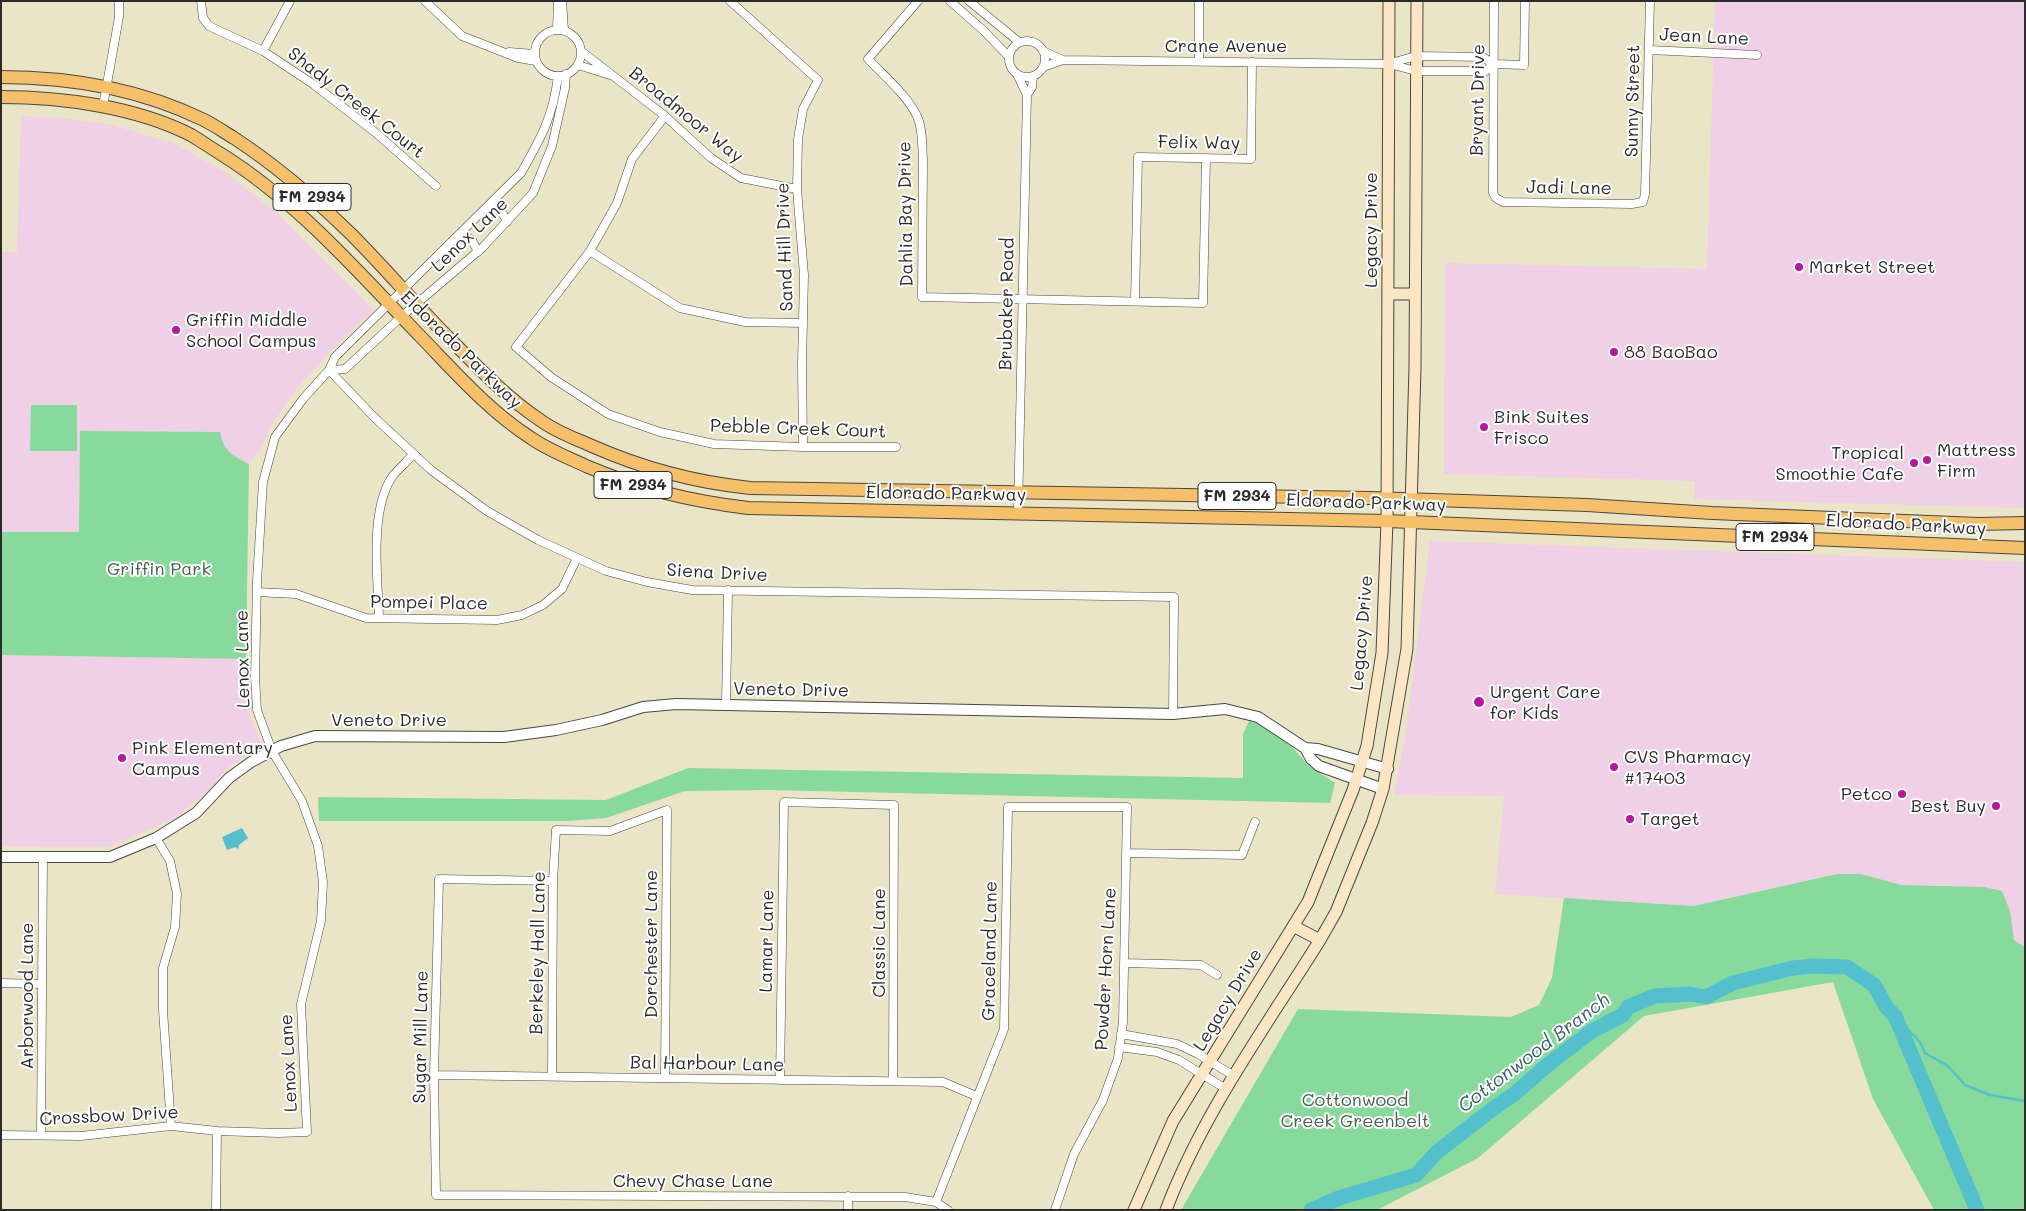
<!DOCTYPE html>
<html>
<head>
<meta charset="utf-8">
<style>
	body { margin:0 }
	#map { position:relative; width:2026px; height:1211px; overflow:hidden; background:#eae5c6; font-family:Mali,sans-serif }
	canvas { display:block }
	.frame { position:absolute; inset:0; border:2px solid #2b2b2b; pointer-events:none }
</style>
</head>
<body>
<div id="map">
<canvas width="2026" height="1211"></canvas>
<div class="frame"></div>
</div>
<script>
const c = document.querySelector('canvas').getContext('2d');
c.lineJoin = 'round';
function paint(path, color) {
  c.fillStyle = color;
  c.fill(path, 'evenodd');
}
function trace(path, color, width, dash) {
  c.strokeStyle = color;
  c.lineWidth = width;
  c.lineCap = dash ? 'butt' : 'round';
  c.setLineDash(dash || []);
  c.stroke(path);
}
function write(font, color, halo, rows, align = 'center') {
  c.font = font + ' Mali,sans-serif';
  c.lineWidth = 4;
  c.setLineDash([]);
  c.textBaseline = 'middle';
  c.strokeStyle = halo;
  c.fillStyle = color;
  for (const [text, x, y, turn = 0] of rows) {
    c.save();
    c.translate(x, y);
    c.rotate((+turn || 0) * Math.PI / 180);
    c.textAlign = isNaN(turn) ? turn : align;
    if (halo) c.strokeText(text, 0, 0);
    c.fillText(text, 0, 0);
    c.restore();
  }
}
paint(new Path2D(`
	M1715 1H2025V508L1694 499 1695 481 1444 474 1445 263 1707 269Z
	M21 116 63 118 112 125 175 144 226 173 277 213 373 309 330 352 296 389 271 426 260 450 249 464 230 454 222 444 80 431 79 532H1V252H17Z
	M1430 541 2025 562V947L2014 940 2010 911 1943 885H1901L1861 874H1837L1694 906 1495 894 1504 796 1394 795 1405 738Z
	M1 655 246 659 249 713 262 746 225 770 208 791 175 818 109 847 1 846Z`), '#efd0e6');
paint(new Path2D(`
	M31 405H77V451H30Z
	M80 431 220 432C224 452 232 455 249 464L246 659 1 655V532H79Z
	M1249 721 1261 724 1274 732 1293 748 1308 765 1335 783 1330 803 769 790 685 791 606 818 567 821H319L318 797 606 800 688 768 1243 778V734Z
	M1837 874H1861L1901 885 1984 887 2002 891 2010 911 2014 940 2025 947V1210H1934L1873 1099 1833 982 1644 1016 1478 1158 1377 1210H1181L1298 1009 1511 1017 1539 1005 1552 978 1564 898 1694 906Z`), '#87da9c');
paint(new Path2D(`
	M242 828 248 838 239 845 238 849 235 847 227 850 222 837Z`), '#54c0ce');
trace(new Path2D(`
	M1895 1016 1920 1042 1925 1053 1948 1066 1965 1085 1990 1095 2025 1101`), '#54c0ce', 2.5);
trace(new Path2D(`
	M1311 1210 1339 1198 1416 1175 1437 1152 1494 1108 1513 1095 1551 1062 1592 1031 1623 1015 1628 1007 1655 996 1690 994 1706 997 1733 983 1793 968 1813 966 1847 967 1874 985 1887 1008 1895 1016 1977 1210`), '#54c0ce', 15);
const minor = new Path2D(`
	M201 1 203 18 209 26 263 51 313 84 376 133 436 186
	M425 1 462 36 518 58 536 61
	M562 1 564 30
	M730 1 818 80 803 109 798 139 797 189 804 275 802 365 803 447
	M918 1 868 59C884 76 907 95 917 116 923 129 922 146 923 160L922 297 1203 303 1206 158
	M950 1 984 31 1009 57
	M969 1 1019 42
	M1494 1 1493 193 1496 198 1503 202 1632 204 1643 202 1645 194 1650 1
	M557 29 558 1
	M535 53a23 23 0 1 1 46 0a23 23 0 1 1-46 0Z
	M1009 59a18 18 0 1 1 36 0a18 18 0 1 1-36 0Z
	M1649 50 1757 55
	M263 51 290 1
	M581 51 665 116 711 158 741 178 797 189
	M1043 51 1063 60
	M509 52 534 54
	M1199 61V1
	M1391 63 1416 56 1483 57 1493 64
	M1493 64 1524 65 1525 1
	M578 65 610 75
	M1043 67 1063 60 1389 64 1416 71H1486L1493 64
	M1017 74 1027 95 1018 513
	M1027 95 1032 87 1033 76
	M103 106 119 17V1
	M665 116 632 159 617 203 590 251 516 347 551 377 608 414 660 432 714 444 803 447H896
	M489 206 502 212 507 222
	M461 234 472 240 478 252
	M590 251 680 308 745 322 803 323
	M1135 301 1138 157 1251 159 1252 62
	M329 370 375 418 431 470 487 511 538 540 606 571 647 582 692 590 1174 597 1173 714
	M329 370 345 369 401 317 483 247 533 193 552 146 565 88 566 74
	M257 592 296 594 366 618 497 620 522 615 543 605 562 589 577 558
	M379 618C378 578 369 512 392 477 398 469 407 462 413 454
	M726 705 728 590
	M156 838 170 861 177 894 175 927 163 968V1010L171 1126
	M1126 853 1242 855 1255 822
	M553 881 439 879 434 1075 436 1195 905 1197 936 1202 948 1210
	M1124 963 1201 965 1217 975
	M1 983 42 984
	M1121 1034 1177 1044 1198 1054 1234 1076
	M1119 1047 1157 1052 1179 1060 1226 1089
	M434 1075 943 1082 976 1096
	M552 1076 553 881 556 830 610 831 667 810 665 1078
	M780 1080 784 802 894 805 893 1081
	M1 1135 81 1136 171 1126 217 1131 278 1133 307 1132 301 1004 321 921 323 882 318 846 302 801 272 751 257 710 255 677 257 581 263 482 275 437 303 399 329 370 335 357 521 173C541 138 553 117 558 76
	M41 1135 43 857
	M936 1202 1004 1029 1008 807H1127L1123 1022 1118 1058 1103 1100 1074 1154 1055 1210
	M216 1210 217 1131
	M848 1210V1196`);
const tertiary = new Path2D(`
	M1305 748 1318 749 1388 769
	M1 857H110L156 838 196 813 229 778 251 762 281 746 315 736 504 737 556 730 602 720 643 707 676 704 1173 714 1225 709 1258 717 1305 748 1311 759 1319 766 1383 789`);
const secondary = new Path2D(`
	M1388 294H1415
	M1293 926 1320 940
	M1134 1210 1173 1121 1308 902 1353 790 1367 746 1382 653 1387 521 1389 1
	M1166 1210C1203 1113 1265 1028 1320 940L1336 912 1372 823 1383 789 1407 649 1415 367 1417 1`);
const primary = new Path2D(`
	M1 77C71 77 140 89 204 120 214 125 224 132 234 138 277 166 314 198 351 234 382 265 411 299 442 331 473 362 503 395 540 420 556 432 574 438 592 446 644 469 693 482 750 488L1371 498 1587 505 1712 513 1978 524 2025 523
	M1 97C63 97 136 107 191 135 201 141 211 148 221 154 299 203 357 271 420 336 455 372 489 411 531 438 548 450 567 457 586 466 640 489 690 501 748 508L1387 521 2025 548`);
trace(minor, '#484742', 9);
trace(tertiary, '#484742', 12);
trace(secondary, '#484742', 13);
trace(primary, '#484742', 14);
trace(minor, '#fff', 8);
trace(tertiary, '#fff', 10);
trace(secondary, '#fbe6c4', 11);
trace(primary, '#f6c06b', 12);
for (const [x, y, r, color] of [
	[1799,267,5,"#b5179e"],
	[176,330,5,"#b5179e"],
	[1614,352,5,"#b5179e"],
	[1484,427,5,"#b5179e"],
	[1927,460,5,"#b5179e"],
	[1914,463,5,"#b5179e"],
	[1479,702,6,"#b5179e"],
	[122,758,5,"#b5179e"],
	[1614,767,5,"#b5179e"],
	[1902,794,5,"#b5179e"],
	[1996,806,5,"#b5179e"],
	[1630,819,5,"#b5179e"]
]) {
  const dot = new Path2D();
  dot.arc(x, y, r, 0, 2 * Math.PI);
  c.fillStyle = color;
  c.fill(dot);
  trace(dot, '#fff', 2);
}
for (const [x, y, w] of [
	[312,197,78],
	[633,485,78],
	[1237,496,78],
	[1775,537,78]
]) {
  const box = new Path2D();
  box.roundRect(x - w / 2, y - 13.5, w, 27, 4);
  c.fillStyle = '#fff';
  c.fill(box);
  trace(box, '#2b2b2b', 1);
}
write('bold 16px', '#2b2b2b', null, [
	["FM 2934",312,197],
	["FM 2934",633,485],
	["FM 2934",1237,496],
	["FM 2934",1775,537]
]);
write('18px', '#2b2b2b', '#fff', [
	["Jean Lane",1704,37,3],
	["Crane Avenue",1226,46],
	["Bryant Drive",1478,100,-89],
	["Sunny Street",1633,101,-89],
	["Shady Creek Court",356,103,38],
	["Broadmoor Way",686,115,39],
	["Felix Way",1199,143,1],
	["Jadi Lane",1569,188,1],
	["Dahlia Bay Drive",906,214,-91],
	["Legacy Drive",1371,230,-90],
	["Lenox Lane",470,235,-44],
	["Sand Hill Drive",785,247,-92],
	["Brubaker Road",1007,304,-89],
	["Eldorado Parkway",461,350,44],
	["Pebble Creek Court",798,429,2],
	["Eldorado Parkway",946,494,1],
	["Eldorado Parkway",1366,503,2],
	["Eldorado Parkway",1906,525,3],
	["Siena Drive",717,573,3],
	["Pompei Place",429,603,1],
	["Legacy Drive",1362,633,-85],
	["Lenox Lane",243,659,-91],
	["Veneto Drive",791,690,1],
	["Veneto Drive",389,720],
	["Lamar Lane",767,941,-89],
	["Classic Lane",879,943,-90],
	["Dorchester Lane",651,944,-90],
	["Graceland Lane",990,951,-89],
	["Berkeley Hall Lane",538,953,-89],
	["Powder Horn Lane",1106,969,-87],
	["Arborwood Lane",27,996,-90],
	["Legacy Drive",1228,1000,-59],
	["Sugar Mill Lane",421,1037,-89],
	["Lenox Lane",289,1063,-93],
	["Bal Harbour Lane",707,1064,1],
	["Crossbow Drive",109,1116,-3],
	["Chevy Chase Lane",693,1181]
]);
write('18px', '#2b2b2b', '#fff', [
	["Market Street",1809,267],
	["Griffin Middle",186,320],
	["School Campus",186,341],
	["88 BaoBao",1624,352],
	["Bink Suites",1494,417],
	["Frisco",1494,438],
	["Mattress",1937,450],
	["Firm",1937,471],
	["Tropical",1904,453,"right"],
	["Smoothie Cafe",1904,474,"right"],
	["Urgent Care",1490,692],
	["for Kids",1490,713],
	["Pink Elementary",132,748],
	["Campus",132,769],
	["CVS Pharmacy",1624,757],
	["#17403",1624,778],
	["Petco",1892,794,"right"],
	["Best Buy",1986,806,"right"],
	["Target",1640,819]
], 'left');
write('18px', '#47604d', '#fff', [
	["Griffin Park",159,569],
	["Cottonwood",1355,1100],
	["Creek Greenbelt",1355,1121]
]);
write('italic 19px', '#395f64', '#fff', [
	["Cottonwood Branch",1534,1053,-37]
]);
</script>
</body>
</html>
